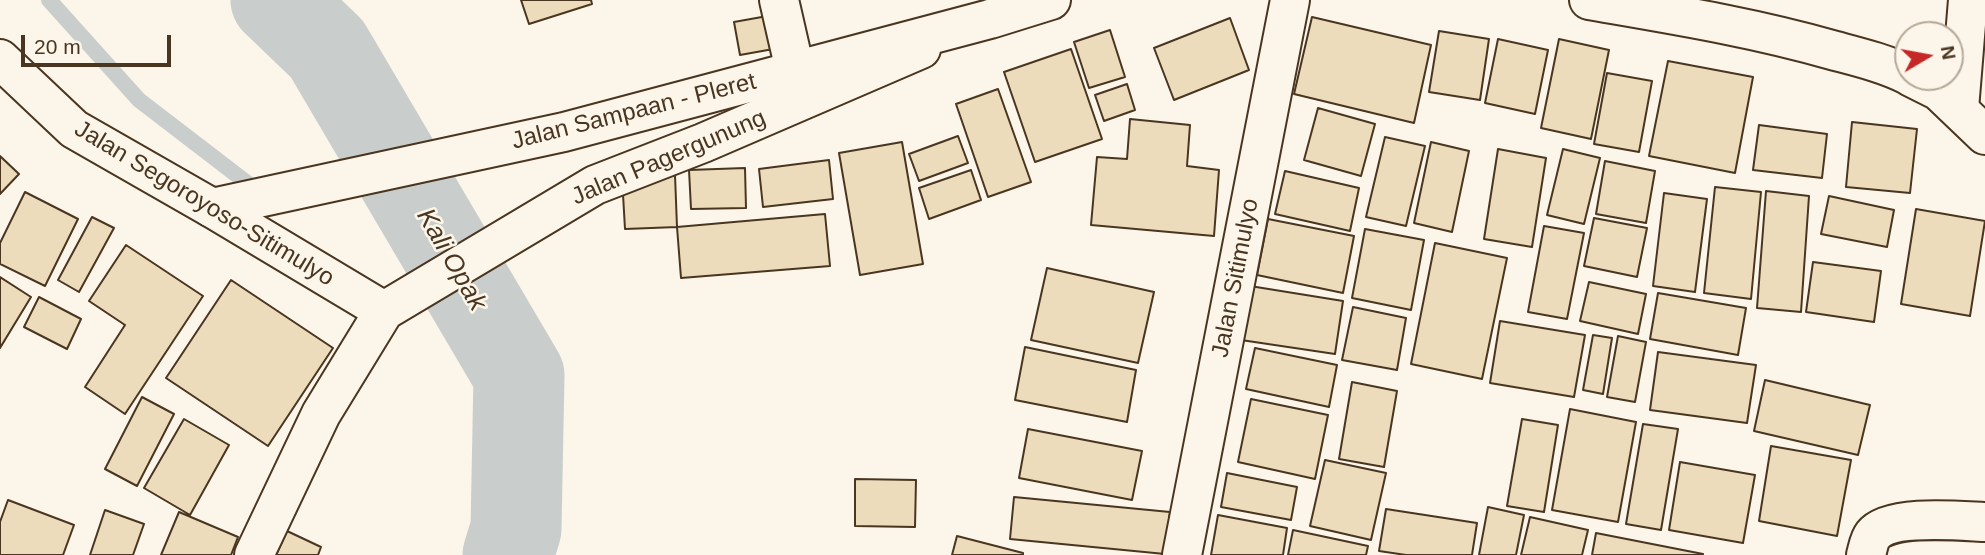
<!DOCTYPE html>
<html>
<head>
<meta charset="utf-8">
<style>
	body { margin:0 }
	#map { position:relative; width:1985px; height:555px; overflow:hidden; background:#fbf6e9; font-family:Helvetica,sans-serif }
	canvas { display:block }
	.north { position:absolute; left:1894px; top:21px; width:70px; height:70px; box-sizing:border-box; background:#fbf6e9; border:2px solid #b4a999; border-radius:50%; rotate:80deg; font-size:19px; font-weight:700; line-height:28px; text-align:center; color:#4a3520 }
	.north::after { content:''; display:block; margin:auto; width:24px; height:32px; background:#c62828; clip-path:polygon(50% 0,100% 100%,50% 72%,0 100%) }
	.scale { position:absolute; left:21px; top:35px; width:150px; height:32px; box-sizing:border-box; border:4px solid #4a3520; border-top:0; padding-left:9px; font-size:21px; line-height:24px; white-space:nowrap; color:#4a3520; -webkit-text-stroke:5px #fbf6e9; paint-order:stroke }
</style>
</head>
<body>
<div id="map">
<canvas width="1985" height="555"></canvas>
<div class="north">N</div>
<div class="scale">20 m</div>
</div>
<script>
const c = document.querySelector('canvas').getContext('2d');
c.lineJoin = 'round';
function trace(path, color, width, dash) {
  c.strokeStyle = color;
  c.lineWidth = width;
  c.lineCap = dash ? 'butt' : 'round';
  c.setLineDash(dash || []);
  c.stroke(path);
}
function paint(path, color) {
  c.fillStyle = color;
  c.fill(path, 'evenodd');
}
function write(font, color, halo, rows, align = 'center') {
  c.font = font + ' Helvetica,sans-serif';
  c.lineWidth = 5;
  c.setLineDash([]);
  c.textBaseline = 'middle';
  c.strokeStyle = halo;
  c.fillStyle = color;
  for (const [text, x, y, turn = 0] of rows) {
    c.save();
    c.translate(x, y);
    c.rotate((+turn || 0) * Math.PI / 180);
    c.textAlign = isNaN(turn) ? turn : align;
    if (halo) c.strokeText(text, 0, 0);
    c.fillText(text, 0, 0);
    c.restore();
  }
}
trace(new Path2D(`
	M49 0 139 100 255 189 263 187`), '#c9cecd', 16);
trace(new Path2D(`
	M276 0 327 49 519 375 516 529 508 555`), '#c9cecd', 91);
const building = new Path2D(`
	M521 0H591L592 4 529 24Z
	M773 15 779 48 740 55 734 22Z
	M1312 17 1431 45 1414 123 1294 94Z
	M1230 18 1249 70 1174 100 1154 48Z
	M1110 30 1125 77 1089 88 1074 42Z
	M1439 31 1489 39 1480 100 1429 92Z
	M1498 39 1548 50 1535 114 1485 103Z
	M1559 39 1609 50 1591 139 1541 128Z
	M1071 49 1102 139 1035 162 1004 72Z
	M1668 61 1753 77 1735 173 1649 156Z
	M1607 73 1652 81 1639 152 1594 144Z
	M1127 84 1135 110 1104 121 1095 95Z
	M998 89 1031 182 988 197 956 104Z
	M1318 108 1375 124 1361 176 1304 160Z
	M1130 119 1190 125 1187 166 1219 170 1214 236 1091 225 1097 157 1127 159Z
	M1852 122 1917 129 1910 193 1846 187Z
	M1759 125 1827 134 1822 178 1753 170Z
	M958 136 968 163 919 181 909 154Z
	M1385 137 1425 146 1406 226 1366 217Z
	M902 142 923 264 860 275 839 153Z
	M1431 142 1469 151 1452 232 1414 223Z
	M1498 149 1546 158 1532 247 1484 239Z
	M1563 149 1600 158 1584 224 1547 215Z
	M0 156 19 174 0 194Z
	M829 160 833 199 763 207 759 169Z
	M1605 161 1655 171 1646 223 1596 214Z
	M745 168 746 208 691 209 689 170Z
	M971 170 981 200 929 219 919 188Z
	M1285 171 1359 188 1350 231 1275 214Z
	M675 175 677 227 625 229 622 177Z
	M1715 187 1761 192 1751 299 1704 293Z
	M1766 191 1809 196 1801 312 1757 308Z
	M25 192 78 219 45 286 0 264V243Z
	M1664 193 1707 199 1695 292 1653 286Z
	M1829 196 1894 210 1887 247 1821 234Z
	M1916 209 1985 221 1970 316 1901 304Z
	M825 214 830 266 681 278 677 227Z
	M92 217 114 228 79 292 58 280Z
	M1594 218 1647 228 1637 277 1584 266Z
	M1268 219 1354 236 1343 293 1257 275Z
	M1544 226 1584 233 1567 319 1528 312Z
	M1365 229 1424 240 1411 310 1352 298Z
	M1435 243 1507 258 1482 379 1411 364Z
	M126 245 203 296 125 414 85 387 125 325 89 301Z
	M1813 262 1881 271 1874 322 1806 312Z
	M1047 268 1154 292 1138 363 1031 340Z
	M0 277 31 297 0 348Z
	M231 280 333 348 268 446 166 378Z
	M1589 282 1646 294 1638 334 1580 321Z
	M1250 286 1343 301 1335 354 1241 340Z
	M1658 293 1746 308 1738 355 1650 339Z
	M39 297 81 319 67 349 24 327Z
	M1353 307 1406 318 1397 370 1342 360Z
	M1500 321 1585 335 1574 397 1490 383Z
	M1593 335 1612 338 1603 394 1583 390Z
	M1618 336 1646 342 1635 402 1607 397Z
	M1025 347 1136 370 1127 422 1015 400Z
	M1255 348 1337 365 1329 407 1246 389Z
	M1658 352 1756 365 1747 423 1650 410Z
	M1765 380 1870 405 1858 455 1754 431Z
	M1352 382 1397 391 1384 467 1339 459Z
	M142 397 174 414 137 486 105 469Z
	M1251 399 1328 415 1315 479 1238 462Z
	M1570 409 1636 422 1618 522 1552 510Z
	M184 419 229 445 190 515 144 488Z
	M1522 419 1558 425 1544 512 1507 506Z
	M1643 424 1678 429 1661 530 1626 524Z
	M1028 429 1142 451 1132 500 1019 478Z
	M1771 446 1851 460 1837 536 1759 521Z
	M1325 460 1386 473 1371 540 1310 526Z
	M1680 462 1755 475 1743 543 1669 530Z
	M1227 473 1297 487 1291 520 1221 507Z
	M855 479 916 480 915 527 855 526Z
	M1014 497 1170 512 1165 554 1010 539Z
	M8 500 74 525 63 555H0V522Z
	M1488 507 1524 515 1516 555H1479Z
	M1386 509 1477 523 1472 555H1406L1379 551Z
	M105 510 144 524 133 555H90Z
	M179 512 238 537 231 555H161Z
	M1218 515 1287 528 1283 555H1211Z
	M1530 517 1588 530 1582 555H1521Z
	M1293 530 1368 546 1366 555H1288Z
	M287 531 321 547 318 555H276Z
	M1596 533 1703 554V555H1592Z
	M957 536 1023 553V555H952Z`);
paint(building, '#ecdcbc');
trace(building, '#4a3520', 2);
const street = new Path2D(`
	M779 0 795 70
	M1959 109 1968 0
	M212 208 384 311
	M254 555 321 414 384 311 595 185 703 143 921 49
	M1182 555 1290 0
	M1866 555C1868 548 1869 540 1873 535 1889 514 1961 521 1985 522`);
const secondary = new Path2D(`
	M1589 0C1670 14 1752 27 1832 50 1858 57 1884 63 1908 75
	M0 59 74 129 212 208 564 132 990 19 1051 0
	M1911 77 1939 91 1985 135`);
trace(street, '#4a3520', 42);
trace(secondary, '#4a3520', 42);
trace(street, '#fbf6e9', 38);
trace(secondary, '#fbf6e9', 38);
write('24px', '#4a3520', '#fbf6e9', [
	["Jalan Sampaan - Pleret",634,112,-14],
	["Jalan Pagergunung",669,158,-23],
	["Jalan Segoroyoso-Sitimulyo",204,204,31],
	["Jalan Sitimulyo",1236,278,-79]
]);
write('italic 26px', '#4a3520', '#fbf6e9', [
	["Kali Opak",451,260,60]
]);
</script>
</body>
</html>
